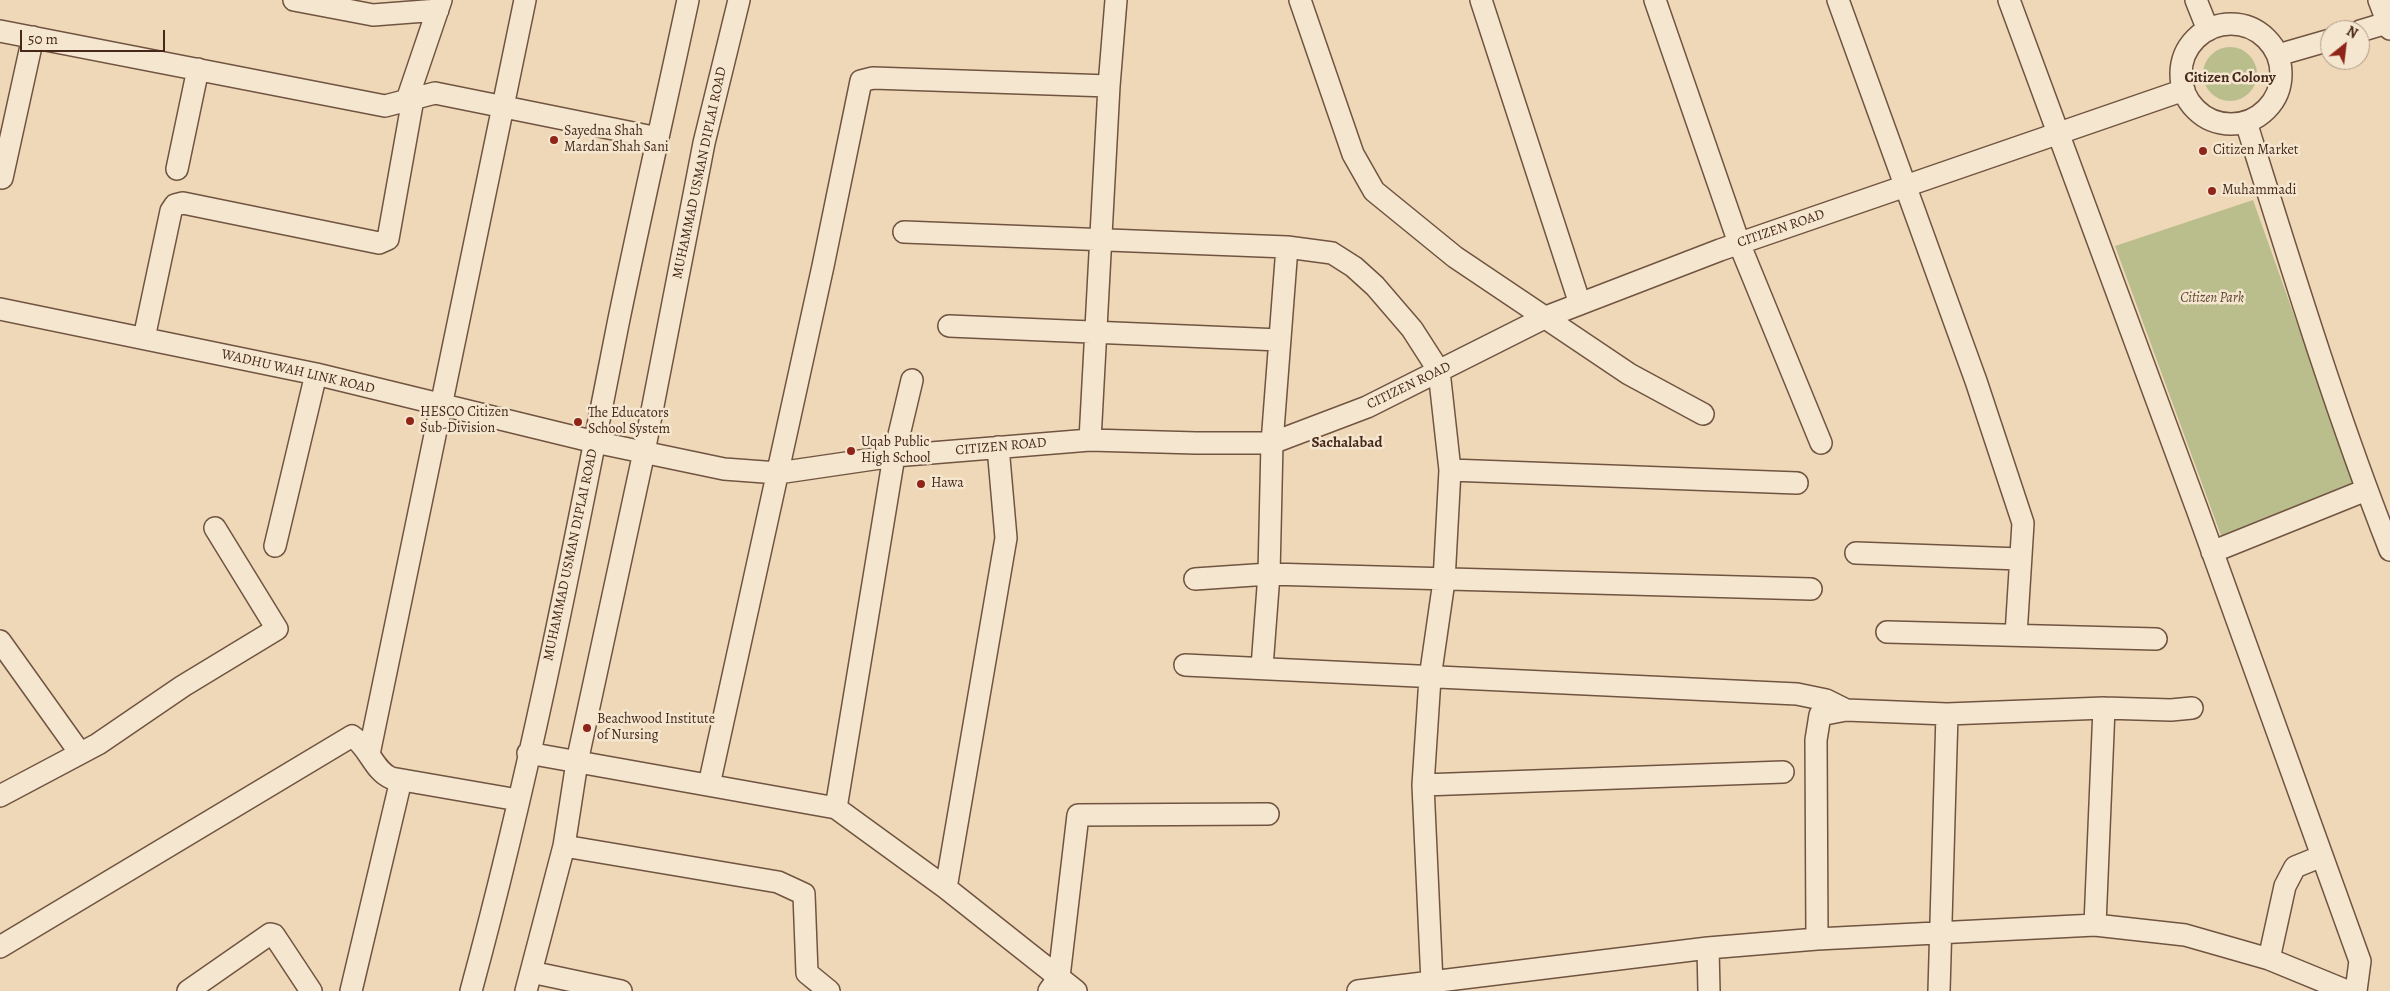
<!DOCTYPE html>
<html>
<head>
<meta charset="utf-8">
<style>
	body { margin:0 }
	#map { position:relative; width:2390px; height:991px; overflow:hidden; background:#efd8b7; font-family:Alegreya,serif }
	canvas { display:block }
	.north { position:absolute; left:2320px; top:20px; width:50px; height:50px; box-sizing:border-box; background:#f5e6d0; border:1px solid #af9a87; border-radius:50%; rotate:29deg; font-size:14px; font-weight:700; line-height:20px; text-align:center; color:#46281a }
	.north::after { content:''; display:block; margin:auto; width:18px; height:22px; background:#8f2418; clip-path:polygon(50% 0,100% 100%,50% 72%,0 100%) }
	.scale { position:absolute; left:20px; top:30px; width:145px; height:22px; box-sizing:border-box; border:2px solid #46281a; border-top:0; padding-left:6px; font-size:15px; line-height:18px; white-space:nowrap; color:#46281a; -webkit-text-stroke:4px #f5e6d0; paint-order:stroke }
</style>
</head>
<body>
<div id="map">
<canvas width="2390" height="991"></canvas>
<div class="north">N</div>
<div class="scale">50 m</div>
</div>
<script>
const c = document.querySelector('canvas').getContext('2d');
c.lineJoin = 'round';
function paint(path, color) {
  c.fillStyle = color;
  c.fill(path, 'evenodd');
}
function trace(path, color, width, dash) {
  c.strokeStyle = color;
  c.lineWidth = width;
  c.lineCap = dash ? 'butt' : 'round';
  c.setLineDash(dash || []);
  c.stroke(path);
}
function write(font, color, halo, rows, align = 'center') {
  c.font = font + ' Alegreya,serif';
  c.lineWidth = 5;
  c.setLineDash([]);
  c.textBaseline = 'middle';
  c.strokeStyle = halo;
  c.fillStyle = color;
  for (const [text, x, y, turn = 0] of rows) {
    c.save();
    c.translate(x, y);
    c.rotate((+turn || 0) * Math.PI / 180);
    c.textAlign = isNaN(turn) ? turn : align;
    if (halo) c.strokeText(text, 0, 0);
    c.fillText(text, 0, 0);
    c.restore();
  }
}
paint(new Path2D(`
	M2203 74a27 27 0 1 1 54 0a27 27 0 1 1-54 0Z
	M2253 200 2355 487 2223 541 2115 246Z`), '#babe8d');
const minor = new Path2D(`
	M294 0 373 15 438 10
	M1300 0 1353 154 1374 191 1455 257 1629 374 1703 414
	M1481 0 1580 304
	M1655 0 1739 243 1821 443
	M1838 0 1976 381 2023 523 2016 635
	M2009 0 2197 509 2360 961 2356 991
	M2196 0 2208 30
	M2379 0 2390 29
	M2181 74a50 50 0 1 1 100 0a50 50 0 1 1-100 0Z
	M0 31 385 106 435 93 658 138
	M2360 31 2390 22
	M2278 55 2330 40
	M407 100 441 0
	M2246 122C2291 266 2335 410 2390 550
	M177 169 198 69
	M2 178 33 37
	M904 232 1287 247
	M0 309 316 374 595 442 724 469 778 473 894 456 1090 440 1196 443H1272L1367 407 1546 317 1720 250 2184 90
	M949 326 1280 340
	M144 338 171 211 175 205 183 203 379 243 388 239 413 99
	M1090 440 1109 86 1116 0
	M1450 470 1797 483
	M275 546 316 374
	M2212 552 2366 490
	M1856 553 2020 559
	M1195 579 1269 574 1811 589
	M1887 632 2156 639
	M0 641 80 753
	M1185 665 1797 694 1826 700 1846 710
	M1262 667 1269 574 1272 443 1287 247 1332 253 1354 267 1375 286 1412 329 1439 371 1450 470 1444 581 1430 678 1423 785 1432 983
	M528 753 836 808 946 888 1076 991
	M369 754 525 0
	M709 785 823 266 861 81 873 78 1109 86
	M1423 785 1783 772
	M0 796 98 744 183 686 277 629 215 528
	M836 808 894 456 912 380
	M564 846 778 882 804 894 807 973 829 991
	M946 888 1006 538 998 447
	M2095 925 2104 708
	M1817 939 1816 740 1820 715 1846 710 1947 714 2104 708 2171 710 2192 708
	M0 947 352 736C369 747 374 771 391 778L518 800
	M1708 948 1709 991
	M2269 959 2285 886 2295 867 2322 856
	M531 972 621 991
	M188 991 270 934 274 935 311 991
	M351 991 401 780
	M471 991C531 771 574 547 618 324 640 216 665 108 688 0
	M526 991 564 846 577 762 644 452 704 143 739 0
	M1049 991 1059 977 1078 815 1268 814
	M1358 991 1708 948 1817 939 2095 925 2185 935 2269 959 2347 991
	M1939 991 1947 714`);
trace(minor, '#705441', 24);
trace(minor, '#f5e6d0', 21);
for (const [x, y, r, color] of [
	[554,140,5,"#8f2418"],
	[2203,151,5,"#8f2418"],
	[2212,191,5,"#8f2418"],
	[410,421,5,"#8f2418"],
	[578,422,5,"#8f2418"],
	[851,451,5,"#8f2418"],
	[921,484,5,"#8f2418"],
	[587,728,5,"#8f2418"]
]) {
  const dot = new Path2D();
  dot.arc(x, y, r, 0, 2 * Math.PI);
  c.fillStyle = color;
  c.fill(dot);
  trace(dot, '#f5e6d0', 2);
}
write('14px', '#46281a', '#f5e6d0', [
	["Sayedna Shah",564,132],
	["Mardan Shah Sani",564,148],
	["Citizen Market",2213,151],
	["Muhammadi",2222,191],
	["HESCO Citizen",420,413],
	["Sub-Division",420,429],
	["The Educators",588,414],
	["School System",588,430],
	["Uqab Public",861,443],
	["High School",861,459],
	["Hawa",931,484],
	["Beachwood Institute",597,720],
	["of Nursing",597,736]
], 'left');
write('14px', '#46281a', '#f5e6d0', [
	["MUHAMMAD USMAN DIPLAI ROAD",700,173,-78],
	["CITIZEN ROAD",1781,229,-19],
	["WADHU WAH LINK ROAD",298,372,13],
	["CITIZEN ROAD",1409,386,-26],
	["CITIZEN ROAD",1001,447,-5],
	["MUHAMMAD USMAN DIPLAI ROAD",571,555,-78]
]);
write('italic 14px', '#5d4631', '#f5e6d0', [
	["Citizen Park",2212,299]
]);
write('bold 15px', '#46281a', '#f5e6d0', [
	["Citizen Colony",2230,78],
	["Sachalabad",1347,443]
]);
</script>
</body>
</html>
